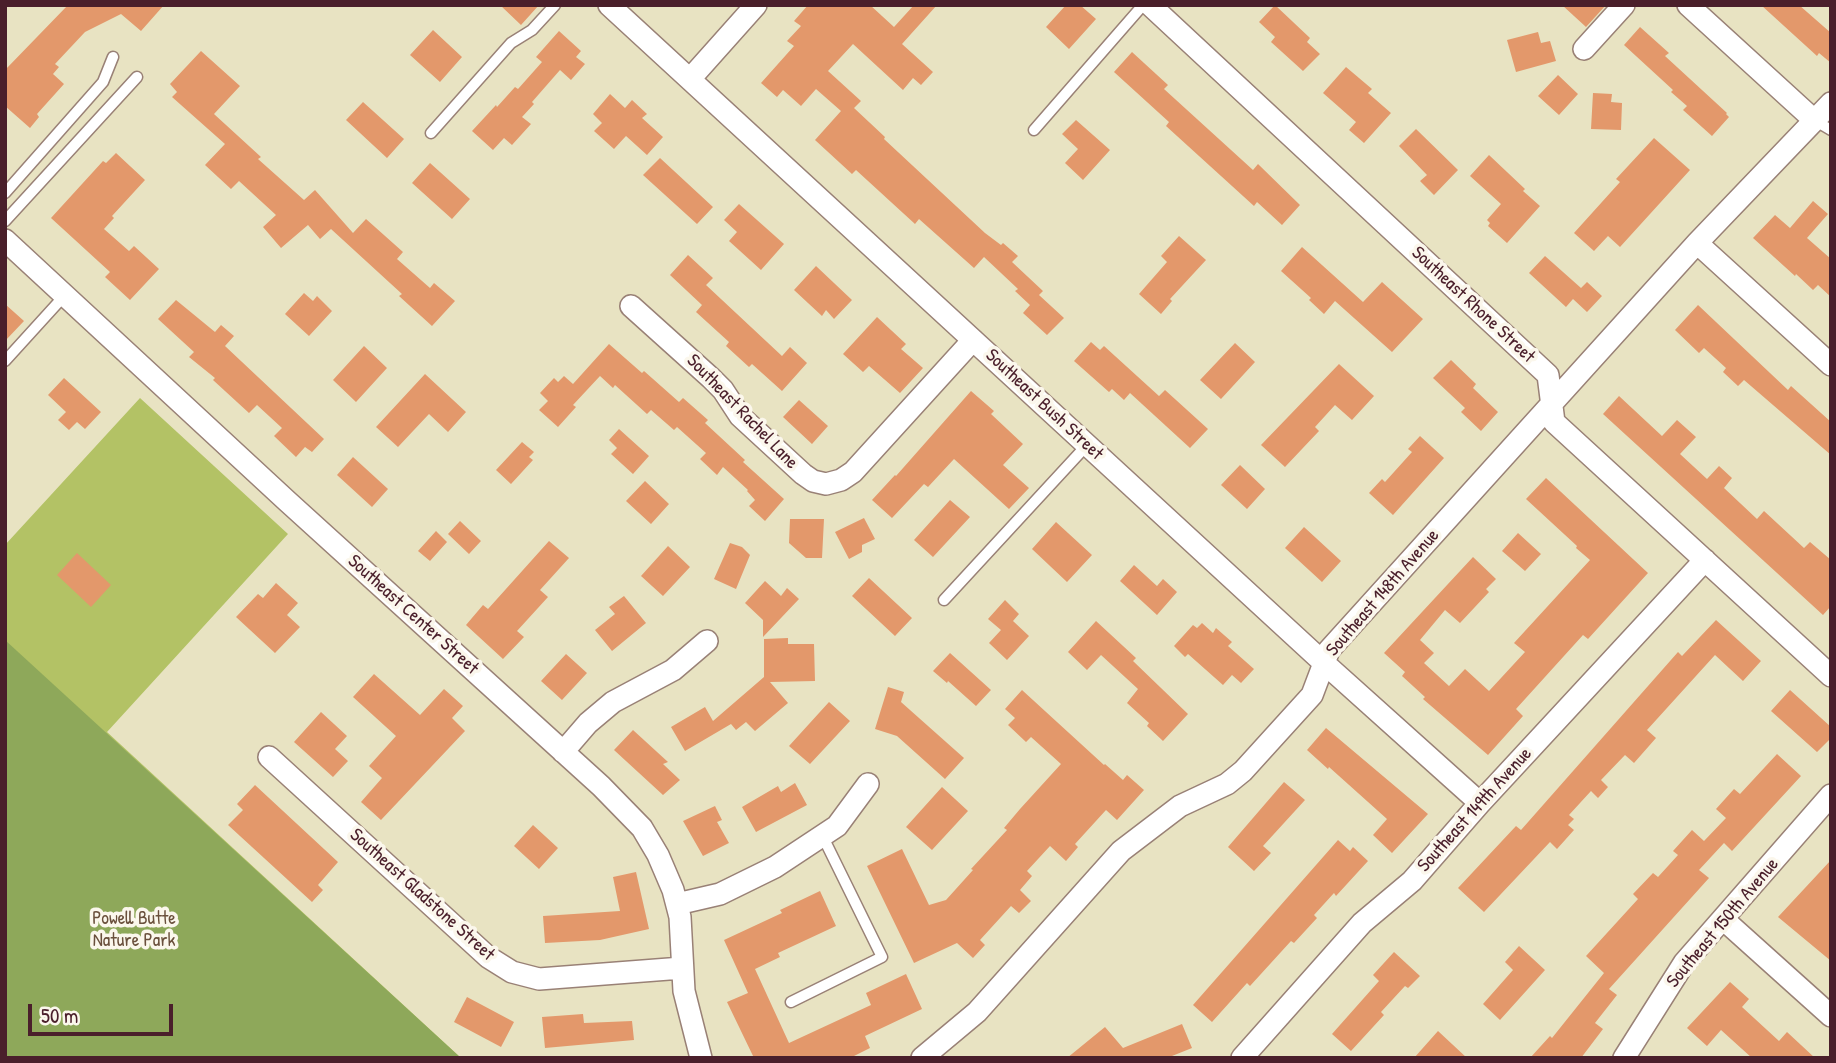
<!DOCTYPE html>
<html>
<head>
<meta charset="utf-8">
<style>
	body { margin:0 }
	#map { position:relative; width:1836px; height:1063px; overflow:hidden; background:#e8e3c2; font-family:"Patrick Hand",sans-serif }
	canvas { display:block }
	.frame { position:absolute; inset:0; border:7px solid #4a1f2b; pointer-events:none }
	.scale { position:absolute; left:28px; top:1004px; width:145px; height:32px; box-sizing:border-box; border:4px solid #4a1f2b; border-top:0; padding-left:9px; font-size:21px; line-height:24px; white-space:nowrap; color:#4a1f2b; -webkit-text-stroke:5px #fbf7ec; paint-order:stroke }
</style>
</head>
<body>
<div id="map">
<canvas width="1836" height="1063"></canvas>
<div class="frame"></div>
<div class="scale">50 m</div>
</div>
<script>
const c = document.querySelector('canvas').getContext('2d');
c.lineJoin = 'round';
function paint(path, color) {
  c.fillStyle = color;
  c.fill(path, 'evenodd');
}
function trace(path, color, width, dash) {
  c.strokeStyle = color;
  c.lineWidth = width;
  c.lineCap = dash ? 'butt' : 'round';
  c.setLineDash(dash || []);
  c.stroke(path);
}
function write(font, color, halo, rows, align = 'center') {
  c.font = font + ' "Patrick Hand",sans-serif';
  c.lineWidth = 7;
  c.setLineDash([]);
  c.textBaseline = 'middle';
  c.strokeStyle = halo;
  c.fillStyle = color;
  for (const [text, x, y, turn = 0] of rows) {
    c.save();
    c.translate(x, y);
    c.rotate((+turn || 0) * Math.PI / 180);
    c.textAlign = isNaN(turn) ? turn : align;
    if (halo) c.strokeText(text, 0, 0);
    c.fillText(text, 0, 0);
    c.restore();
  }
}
paint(new Path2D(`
	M140 398 288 534 107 732 461 1058H5V545Z`), '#b3c265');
paint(new Path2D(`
	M5 640 461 1058H5Z`), '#8ea85a');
paint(new Path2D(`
	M68 5H164L141 31 121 14 85 32 55 64 59 67 53 74 64 84 37 114 39 117 30 128 5 106V70Z
	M500 5H539L521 25Z
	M808 5H870L894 27 914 5H937L902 44 933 72 921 85 913 78 903 90 853 44 828 71 861 101 854 108 885 137 884 139 985 233 1001 245 1003 243 1018 256 1012 262 1043 291 1039 295 1064 318 1047 335 1023 313 1030 305 1015 291 1018 289 984 257 974 268 919 219 915 224 856 170 852 174 815 140 841 111 816 89 801 106 783 90 777 97 761 83 794 46 787 41 801 26 794 21Z
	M1066 5H1080L1096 19 1069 49 1046 27Z
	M1275 5 1310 38 1307 42 1320 54 1303 71 1271 42 1275 37 1259 22Z
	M1562 5H1606L1586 27Z
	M1761 5H1799L1831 33V63L1819 53 1817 56Z
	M1640 27 1669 53 1665 56 1727 113 1726 114 1729 117 1712 136 1683 110 1687 106 1671 92 1673 90 1624 45Z
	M433 30 462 57 440 82 410 55Z
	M559 31 581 51 576 57 585 64 571 80 560 70 532 102 534 104 522 117 531 124 512 145 504 138 493 150 472 131 496 105 497 107 515 87 518 89 542 62 536 57Z
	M1538 32 1541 43 1550 41 1556 61 1516 72 1507 40Z
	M201 51 240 86 214 114 261 157 258 159 304 200 315 190 353 233 366 219 403 252 397 259 430 288 434 283 455 301 432 326 399 296 402 294 331 229 320 239 308 225 281 248 263 227 276 215 239 181 231 189 205 165 225 144 172 97 177 92 170 84Z
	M1132 52 1168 85 1164 89 1253 170 1258 164 1300 205 1282 225 1257 202 1254 206 1166 126 1169 122 1114 72Z
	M1346 67 1372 89 1368 93 1391 113 1364 143 1349 130 1356 122 1323 93Z
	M1558 75 1578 94 1559 115 1538 96Z
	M1593 93 1612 94 1611 102 1622 103 1621 130 1591 129Z
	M610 94 625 108 632 100 647 114 642 118 663 137 647 155 626 136 614 149 594 131 602 123 593 114Z
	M363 102 404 139 387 158 346 120Z
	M1076 120 1110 150 1083 180 1065 163 1078 149 1062 134Z
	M1416 129 1458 170 1434 195 1420 181 1427 175 1399 146Z
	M1654 138 1690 170 1620 247 1608 236 1594 251 1574 233 1620 182 1616 179Z
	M116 153 145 180 112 216 114 218 104 229 129 251 134 246 159 269 130 300 105 277 110 272 51 218 103 161 106 163Z
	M1489 155 1525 189 1523 191 1540 206 1507 243 1488 226 1490 223 1487 220 1501 204 1470 176Z
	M660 158 713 207 697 224 643 175Z
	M430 163 470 199 452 219 412 183Z
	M1813 201 1828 214 1807 238 1831 259V297L1818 285 1813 290 1796 274 1795 276 1753 238 1775 215 1790 228Z
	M739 204 784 244 761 270 729 241 737 232 724 220Z
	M1179 236 1206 260 1170 299 1172 301 1161 314 1139 294 1167 262 1161 256Z
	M1302 247 1363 302 1382 282 1423 319 1392 352 1335 301 1324 314 1309 300 1311 298 1281 271Z
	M688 255 713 278 706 285 782 356 790 347 807 363 782 391 752 364 749 367 726 346 729 342 696 312 702 305 670 275Z
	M1545 256 1581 288 1587 282 1602 296 1587 312 1573 299 1566 307 1529 273Z
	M816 266 852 300 834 319 826 310 822 316 794 290Z
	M304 293 313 301 317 296 332 311 309 336 285 314Z
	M176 300 215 332 221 325 234 336 225 346 324 439 312 452 305 447 296 457 274 436 282 428 257 405 249 413 213 380 215 378 189 357 194 352 158 319Z
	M5 304 24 321 5 341Z
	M1698 305 1788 390 1791 386 1831 422V455L1744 380 1738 386 1723 372 1726 368 1704 348 1699 353 1675 330Z
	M877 317 906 344 901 349 923 368 900 393 869 366 863 372 843 354Z
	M1091 342 1100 350 1104 346 1159 396 1165 390 1208 429 1190 448 1130 393 1124 400 1112 389 1109 392 1074 361Z
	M1235 343 1255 362 1221 399 1200 380Z
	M609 344 642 373 644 371 679 402 683 398 708 420 705 423 745 460 743 462 784 499 765 521 749 506 755 500 747 491 748 490 723 467 717 475 700 459 706 453 677 427 674 430 651 410 647 414 615 385 613 388 600 376 573 405 576 407 558 427 539 410 548 401 540 393 554 378 558 382 564 376 573 384Z
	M364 346 387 368 356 402 333 380Z
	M1451 360 1476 384 1473 388 1498 412 1481 431 1461 412 1465 408 1433 378Z
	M1339 364 1374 396 1352 420 1335 405 1315 427 1319 431 1285 467 1261 445Z
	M425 374 466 412 448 432 429 414 398 447 376 427Z
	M64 378 101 412 85 429 77 422 69 430 58 420 66 412 48 395Z
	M971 391 994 411 991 414 1023 444 1003 465 1029 488 1009 509 954 459 928 487 924 484 892 518 872 500 895 475 896 476Z
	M1619 396 1662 436 1677 420 1696 437 1680 454 1707 479 1719 466 1732 478 1724 488 1757 519 1764 511 1804 548 1810 542 1831 560V606L1823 615 1603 414Z
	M799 400 828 426 812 444 783 417Z
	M619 429 649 456 633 474 611 454 617 448 609 440Z
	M1420 436 1444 458 1393 515 1369 493 1382 479 1385 482 1412 452 1408 449Z
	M522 442 534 452 529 457 533 460 511 484 496 470Z
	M353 457 388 489 372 507 337 475Z
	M1240 465 1265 489 1247 509 1221 485Z
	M1546 478 1648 573 1588 639 1583 635 1516 709 1523 716 1488 755 1423 699 1425 697 1402 676 1405 672 1384 653 1473 557 1496 579 1486 589 1489 592 1460 623 1445 610 1420 640 1434 653 1424 663 1449 686 1465 669 1489 691 1525 652 1514 643 1590 560 1576 548 1577 546 1526 499Z
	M645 481 669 504 651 524 626 501Z
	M950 500 970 517 933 557 914 540Z
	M864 518 875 539 862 545V552L849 559 835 532Z
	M790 519H824L822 558H806L789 543Z
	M460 521 481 541 469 554 448 534Z
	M1056 522 1092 555 1067 582 1032 549Z
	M1304 527 1341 561 1322 582 1285 548Z
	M436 531 447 542 430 561 418 551Z
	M1518 533 1541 554 1525 571 1502 551Z
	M549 541 569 558 540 590 548 597 517 631 524 637 503 659 466 625 483 605 488 609Z
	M730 543 742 547 750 555 736 589 714 579Z
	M668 546 690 567 663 596 641 576Z
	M77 553 111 585 91 607 57 575Z
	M1134 565 1157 586 1163 579 1177 592 1157 615 1120 581Z
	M869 578 912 618 895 636 852 596Z
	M765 581 781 596 787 588 799 599 763 637V620L745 603Z
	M276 583 298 603 287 615 300 627 275 653 236 617 258 594 263 598Z
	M624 596 646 623 612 651 595 630 615 614 609 607Z
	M1005 600 1019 614 1013 621 1029 636 1007 660 989 643 1001 630 988 619Z
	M1716 620 1761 661 1743 681 1715 655 1647 730 1656 738 1634 763 1625 755 1601 780 1608 787 1598 798 1591 791 1569 815 1574 819 1568 825 1574 830 1557 849 1550 842 1484 912 1458 888 1516 826 1521 830 1678 652 1682 656Z
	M1096 621 1136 658 1133 661 1188 714 1163 741 1147 726 1149 723 1127 703 1138 689 1101 655 1087 670 1068 652Z
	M1202 623 1213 633 1216 628 1232 642 1228 646 1254 669 1241 683 1232 675 1223 685 1188 654 1185 657 1174 646 1193 625 1197 628Z
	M788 638V644H814L815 681 770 682 788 703 755 731 746 722 736 730 731 724 685 751 671 727 705 707 713 721 764 677V639Z
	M950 653 991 690 976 706 948 681 947 683 933 671Z
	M566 654 587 673 562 700 541 681Z
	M374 674 420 715 444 689 463 706 452 718 465 731 381 820 361 802 382 778 369 766 396 736 353 697Z
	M888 687 904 692 901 702 964 758 945 779 897 736 875 729Z
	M1022 690 1104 765 1105 764 1123 780 1127 775 1144 790 1117 820 1106 810 1075 844 1078 847 1066 861 1050 846 1027 871 1032 876 1020 890 1031 901 1019 913 1011 906 980 940 985 945 973 958 957 943 914 963 867 866 902 849 929 905 946 900 973 870 971 869 1007 830 1004 828 1020 809 1061 764 1031 737 1026 742 1008 725 1015 718 1005 709Z
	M1790 690 1831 727V738L1817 752 1771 711Z
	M829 702 850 721 810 764 789 746Z
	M321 712 347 736 335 749 348 761 333 777 294 742Z
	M1326 728 1428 814 1392 853 1373 835 1387 819 1329 767 1328 769 1307 750Z
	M633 730 668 762 663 764 680 780 663 795 614 750Z
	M1777 754 1801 776 1732 851 1724 843 1699 870 1709 878 1609 989 1617 995 1595 1023 1603 1029 1581 1058H1530L1550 1036 1552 1038 1604 973 1586 956 1638 899 1633 894 1653 873 1658 877 1678 855 1673 851 1692 830 1704 841 1726 818 1716 809 1734 789 1740 794Z
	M1284 782 1305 800 1263 846 1271 853 1254 871 1228 847Z
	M795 783 807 805 756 832 742 807 778 786 781 792Z
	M255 785 338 862 318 885 323 890 312 902 228 825 243 810 237 804Z
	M942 787 968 811 932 850 906 827Z
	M715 806 722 820 717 822 729 843 703 856 683 821Z
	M533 825 558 848 539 869 514 846Z
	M1338 840 1350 851 1353 847 1368 861 1336 896 1334 893 1314 915 1317 918 1294 943 1291 941 1250 986 1247 983 1212 1022 1193 1005Z
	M1831 860V961L1778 917Z
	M636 872 649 929 600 940 545 943 543 916 620 911 613 877Z
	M820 891 836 926 778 953 780 957 755 969 789 1043 871 1005 866 993 906 974 922 1009 865 1036 870 1048 850 1058H754L727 1002 748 993 724 940 782 913 780 910Z
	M1519 946 1545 970 1500 1020 1483 1004 1513 970 1505 962Z
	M1394 952 1420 976 1408 988 1405 986 1381 1012 1384 1015 1351 1051 1332 1034 1379 981 1373 975Z
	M1730 982 1749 999 1742 1007 1779 1041 1787 1032 1815 1058H1752L1721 1030 1707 1046 1687 1028Z
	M467 997 514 1022 501 1047 454 1022Z
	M583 1014 584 1023 632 1021 634 1040 545 1048 542 1017Z
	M1182 1024 1192 1048 1167 1058H1067L1105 1027 1123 1048Z
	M1438 1031 1467 1058H1414Z`), '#e3986b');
const service = new Path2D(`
	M1814 120 1831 130
	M1034 130 1143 5
	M431 133 511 43 532 30 555 5
	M5 193 103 82 113 57
	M5 221 137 77
	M5 361 65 295
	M944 600 1087 445
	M791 1002 882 957 822 835`);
const minor = new Path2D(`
	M609 5 1324 663 1480 803
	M1150 5 1548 375 1554 422 1831 676
	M1688 5 1814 120
	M1584 49 1624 5
	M690 79 756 5
	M5 240 287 501 601 786 642 828 658 855 673 890 680 917 684 991 701 1058
	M1697 243 1831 365
	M631 306 711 378 723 390 740 416 803 474 813 481 826 484 841 480 853 472 973 340
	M563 752 588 723 613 702 673 670 707 641
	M269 757 488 957 512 972 539 979 682 968
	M677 904 720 894 775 867 837 826 868 784
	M1723 919 1831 1016
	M922 1058 977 1012 1121 851 1180 806 1227 784 1243 771 1312 695 1329 650 1697 243 1831 103
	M1242 1058 1362 923 1412 881 1480 803 1705 560
	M1624 1058 1684 963 1831 795`);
trace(service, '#998176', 13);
trace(minor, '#998176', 24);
trace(service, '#fff', 10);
trace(minor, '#fff', 21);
write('19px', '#4a1f2b', '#fbf7ec', [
	["Southeast Rhone Street",1473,305,43],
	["Southeast Bush Street",1044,405,43],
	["Southeast Rachel Lane",742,412,46],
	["Southeast 148th Avenue",1383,593,-49],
	["Southeast Center Street",413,615,42],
	["Southeast 149th Avenue",1475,810,-48],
	["Southeast Gladstone Street",422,895,42],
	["Southeast 150th Avenue",1723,923,-50]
]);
write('19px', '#6a503c', '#fbf7ec', [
	["Powell Butte",134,919],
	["Nature Park",134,941]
]);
</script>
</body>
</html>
